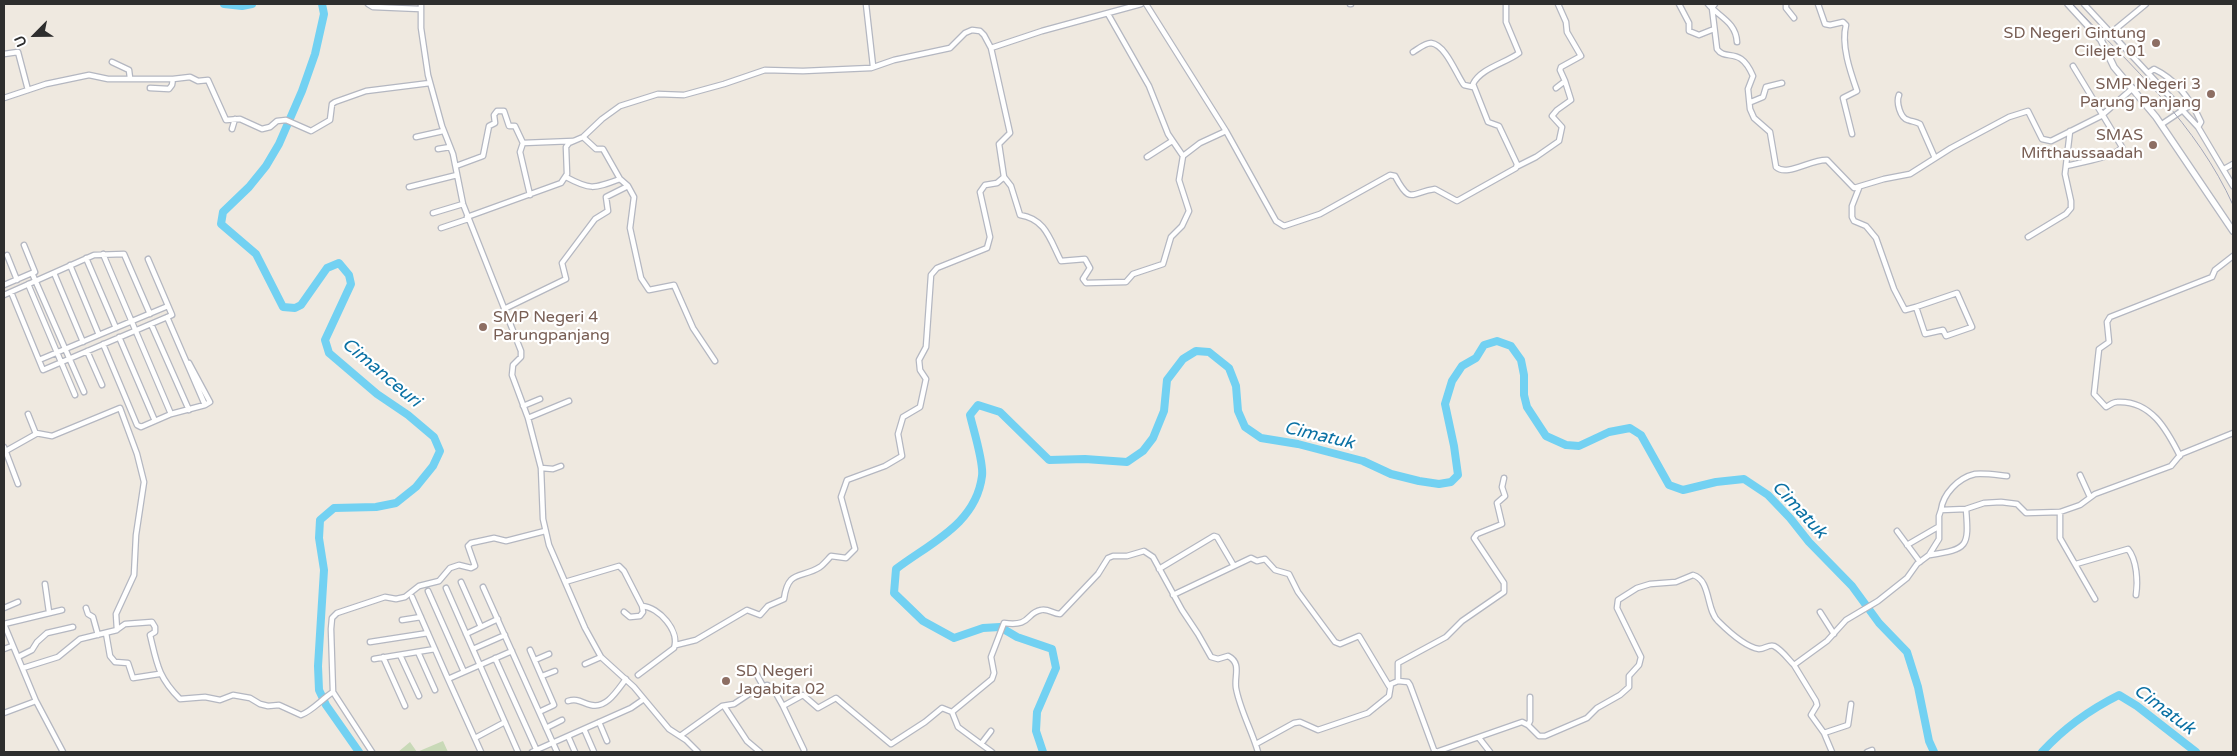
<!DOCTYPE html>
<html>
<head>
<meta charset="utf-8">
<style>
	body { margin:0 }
	#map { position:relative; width:2237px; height:756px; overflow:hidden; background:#efe9e0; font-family:"Varela Round",sans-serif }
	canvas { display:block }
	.frame { position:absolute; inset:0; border:5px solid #2e2e2e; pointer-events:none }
	.north { position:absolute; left:10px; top:10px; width:50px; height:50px; -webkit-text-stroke:4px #fff; paint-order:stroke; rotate:247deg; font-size:14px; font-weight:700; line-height:20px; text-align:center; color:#2e2e2e }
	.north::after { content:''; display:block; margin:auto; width:18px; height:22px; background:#2e2e2e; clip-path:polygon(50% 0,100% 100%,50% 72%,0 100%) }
</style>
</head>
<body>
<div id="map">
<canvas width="2237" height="756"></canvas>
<div class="frame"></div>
<div class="north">U</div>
</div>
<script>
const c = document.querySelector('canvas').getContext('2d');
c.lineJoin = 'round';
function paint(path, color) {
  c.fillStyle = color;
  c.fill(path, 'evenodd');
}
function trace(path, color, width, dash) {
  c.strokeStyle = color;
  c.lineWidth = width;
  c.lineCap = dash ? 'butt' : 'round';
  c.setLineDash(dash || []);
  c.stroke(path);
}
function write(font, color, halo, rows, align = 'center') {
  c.font = font + ' "Varela Round",sans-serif';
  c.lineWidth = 4.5;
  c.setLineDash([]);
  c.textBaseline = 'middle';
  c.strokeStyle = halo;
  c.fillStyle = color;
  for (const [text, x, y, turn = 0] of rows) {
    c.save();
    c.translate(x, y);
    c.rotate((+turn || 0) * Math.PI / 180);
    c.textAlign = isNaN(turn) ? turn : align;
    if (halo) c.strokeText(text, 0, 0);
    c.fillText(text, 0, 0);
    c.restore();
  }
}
paint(new Path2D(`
	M443 741 448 752H398L410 742 417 752Z`), '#c8d9b7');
trace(new Path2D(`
	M224 4 242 6 252 4
	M322 4 324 14 315 54 302 91 279 144 266 166 249 187 223 212 221 224 256 254 283 307 295 308 301 305 327 268 339 263 349 275 351 284 325 340 329 353 377 394 408 415 434 437 440 451 433 466 416 487 396 503 376 507 334 508 320 520 319 538 324 570 318 666 319 690 326 705 359 752
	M1043 752 1036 731 1037 712 1056 668 1052 649 1017 637 1000 627 983 628 954 638 923 621 894 593 896 569C930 543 976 524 982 476 984 462 973 429 970 415L978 405 1000 412 1049 460 1085 459 1127 462 1143 451 1153 438 1164 411 1167 380 1183 359 1196 351 1209 352 1229 368 1236 386 1238 411 1245 427 1261 438 1298 444 1363 461 1391 474 1419 481 1439 484 1451 482 1458 475 1454 446 1445 404 1452 381 1462 366 1476 358 1484 345 1497 341 1511 346 1521 360 1524 375V395L1527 407 1546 436 1566 445 1579 446 1609 432 1630 428 1641 435 1669 485 1683 490 1716 482 1744 479 1768 495 1790 518 1809 542 1852 586 1879 623 1907 652 1918 687 1929 741 1934 752
	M2042 752C2065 727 2089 710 2119 695L2137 706 2196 752`), '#72d1f2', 8);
const street = new Path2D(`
	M368 4 373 7 420 9
	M421 4V28L428 75 442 126 453 154 463 204 521 351V357L513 365 512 375 528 418 541 468 543 519 549 545 585 628 601 657 634 687 669 729 686 740 698 752
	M866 4 873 66
	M1146 4 1226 131 1276 221 1284 226 1320 214 1390 175 1395 176C1411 206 1411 192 1435 189L1457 201 1516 168 1517 164 1499 126 1488 122 1473 84C1481 68 1506 63 1519 53L1506 22V4
	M1350 4H1351
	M1679 4 1689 23V31L1699 35 1714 29
	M1708 4C1719 17 1736 22 1737 42
	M1715 4 1712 8 1717 49C1726 62 1740 45 1753 76L1748 89 1750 109 1754 118 1770 132 1776 167C1787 177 1811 159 1827 160L1854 188 1884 179 1910 174 1951 148 2009 117 2028 111 2042 139 2051 141 2101 116 2133 88
	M1786 4V8L1794 18
	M1818 4 1825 24 1830 25 1843 22 1846 25C1841 45 1850 71 1857 91L1843 98 1852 134
	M2084 4 2198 127 2233 186
	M2112 32 2146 4
	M1413 52C1418 49 1425 43 1431 43 1446 45 1456 74 1464 85L1473 87
	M4 54 18 52 28 90
	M112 62 129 70 130 78
	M2148 73 2154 69C2177 80 2191 100 2201 122L2198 127
	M150 88 169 89 172 85 173 79
	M1556 88 1565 81 1560 70 1561 67 1581 56 1567 32 1566 22 1558 4
	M1899 95C1896 102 1900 118 1908 120 1913 122 1915 121 1920 124L1935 158
	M4 98 46 84 89 75 108 79H173L190 77 198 81 208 80 226 120 240 119 262 129 270 127 277 121 286 120 311 131 330 120 332 104 335 102 366 91 430 83
	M1751 102 1763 97 1766 87 1782 83
	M2162 124 2192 104
	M232 129 235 119
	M416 137 443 131
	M583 137 596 149H603L620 179 628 186 634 197 630 228 641 278 649 290 674 285 693 328 715 361
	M438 149 450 147
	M1183 156 1200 143 1226 131
	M1147 157 1172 141
	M456 166 483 156 489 126 495 123 494 115 497 111H504L509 126H515L523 143
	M1518 166 1536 157 1559 141 1562 127 1552 116 1557 110 1571 100 1565 81
	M2066 166C2078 163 2116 157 2122 147L2073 66
	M2224 169 2233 164
	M566 177C590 190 593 189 620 179
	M1004 177 1011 186 1020 215C1046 219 1050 240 1061 261L1085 259 1090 268 1083 279 1086 283 1126 282 1133 274 1163 264 1171 237 1182 226 1189 211 1179 180 1183 156 1168 134 1149 86 1108 14
	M409 187 457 175
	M1859 188 1852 206V217L1854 221 1866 226 1876 238 1894 289 1905 310 1916 307 1925 334 1943 330 1946 336 1972 327 1957 293 1916 307
	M530 195 520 152 523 143 573 141
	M433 213 463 204
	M467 217 561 183 567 174 566 147 569 143 583 137 602 119 620 106 658 94 684 95 724 84 765 70 803 71 871 68 894 60 950 48 965 33 972 30 980 31 984 35 991 48 1042 31 1141 4
	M441 228 468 219
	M2028 237 2066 214 2071 208V201L2065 174 2070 131
	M24 245 35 272 32 273
	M103 254 171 414
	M7 255 17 280
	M86 258 116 328
	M70 265 99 335
	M54 273 83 342
	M28 284 75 395
	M4 285 32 273 84 392
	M11 292 43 370 172 315 148 259
	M4 295 94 255 124 254 150 314
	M504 309 566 279 562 263 595 219 608 211 606 197 628 186
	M151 324 189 410
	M119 337 155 421
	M103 344 137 425 141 427 171 414 205 405 167 317
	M87 351 102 385
	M39 360 168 306
	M189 363 210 402 205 405
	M523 406 540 399
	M528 418 569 401
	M4 447 18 484
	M4 452 36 434 28 414
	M2180 456C2167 430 2151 400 2117 402 2113 402 2110 405 2106 407L2094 394 2099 349 2109 342 2107 322 2110 317 2212 277 2215 270 2233 256
	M541 468 553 469 561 466
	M2080 475 2090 497
	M1941 510C1943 494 1958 478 1975 474 1985 473 1997 475 2007 476
	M2060 512V538L2095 599
	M1897 531 1920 562
	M1907 545 1938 527
	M1930 555C1968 549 1969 547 1966 509
	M2076 564 2128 549C2137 560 2138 582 2136 595
	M1159 569 1214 536 1217 537 1234 566
	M461 582 481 627
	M565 582 619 566 624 571 642 606C659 607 680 631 674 648L638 675
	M45 584 49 612
	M483 587 557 752
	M446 588 518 752
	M428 591 464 672
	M1173 595 1251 558 1257 561 1265 559 1275 570 1289 574 1298 592 1335 642 1340 644 1359 636 1389 686
	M412 597 448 679 512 651
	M4 608 18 602
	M86 608 88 614 93 617 98 635
	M624 612 630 617 640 616 643 612 642 606
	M1820 612 1834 634
	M402 620 421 617
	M4 624 36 701 63 752
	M4 624 62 610
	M118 629 125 624 152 622 155 627V632L150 635C157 664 158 677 180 699L205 697 220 700 233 695 250 698 260 704 268 706 279 705 301 715C312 711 322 699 333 692L331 629 332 618 337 613 385 597 396 599 405 597 419 586 439 581 450 568 459 565 471 568 475 566 468 546 471 543 494 538 506 541 545 531
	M106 633 110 656 115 662 128 663 133 678 159 674
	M466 634 498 619
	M370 642 428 633
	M676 645 696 640 747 610 760 615 768 606 784 599C788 569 801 579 820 567 824 564 828 559 831 556L846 558 855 549 841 497 847 480 885 466 902 456 898 434 903 417 920 407 926 379 920 370 919 360 926 347 931 275 937 268 987 248 990 237 980 192 985 185 997 183 1004 177 999 144 1010 133 991 48
	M4 649 12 646
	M473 649 505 635
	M530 650 554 705 539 712
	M418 652 435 690
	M400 655 419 696
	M18 657 32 650 37 642 47 633 73 627
	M383 657 405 706
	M495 658 537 751
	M374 659 435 649
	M535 660 549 654
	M585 664 601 657
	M1794 665 1816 701 1817 705 1811 715 1824 733 1832 752
	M23 668 58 657 80 639 117 630 116 614 134 575 136 535 144 482 137 454 120 408 52 436 36 433
	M746 668 757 675 763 686
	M542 676 555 671
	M448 679 481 752
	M1398 681V663L1446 637 1462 621 1504 592V583L1474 538 1477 534 1502 524 1497 503 1505 496 1502 487 1504 478
	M333 692 372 752
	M568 701C578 698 582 703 591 705 607 709 618 689 626 679
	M724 706 747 741 760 752
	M783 706 804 750
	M952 712 958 727 981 744 991 731
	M4 713 36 701
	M599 722 607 741
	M1528 725 1530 721V697
	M546 728 562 720
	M584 729 594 752
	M1824 733 1848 725 1851 704
	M568 736 575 752
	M680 736 722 706 734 704 755 690 767 685 773 688 783 706 803 695 818 708 836 698 891 744 925 722 942 708 952 712 992 679 994 673 991 657 1004 623C1032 627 1025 613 1041 610 1048 608 1053 614 1060 614L1098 574 1108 558 1113 556H1127L1144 551 1153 557 1182 610 1198 634 1211 657 1218 659 1228 656C1242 663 1234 676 1236 688 1240 710 1252 731 1258 752
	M475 738 505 722
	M1479 738 1490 752
	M981 744 992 752
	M1256 744 1294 723 1300 722 1318 730 1368 713 1389 696 1391 684 1398 681 1408 682 1410 685 1434 750 1436 752 1522 722 1528 725 1539 736H1545L1587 718 1597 708 1620 695 1629 687V676L1639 665 1641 657 1617 608 1618 600 1637 588 1650 584 1676 582 1693 575C1711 580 1706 610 1718 621 1728 631 1745 647 1759 649 1765 649 1769 644 1774 646 1782 650 1788 659 1794 665L1827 641 1846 620 1878 601 1907 578 1917 564 1929 555 1939 539V516L1941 510 1966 509 1984 503 2001 502 2017 504 2026 513 2060 512 2080 505 2095 494 2171 466 2181 454 2233 433
	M532 752 631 708 644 699
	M1867 752 1872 750`);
const secondary = new Path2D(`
	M2068 4 2101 40 2114 67 2156 117 2233 231`);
trace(street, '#b4b7c1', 7);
trace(secondary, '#b4b7c1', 8);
trace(street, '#fff', 4.5);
trace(secondary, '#fff', 5.5);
trace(new Path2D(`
	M2072 4C2132 66 2197 125 2233 205`), '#a2a6b8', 1);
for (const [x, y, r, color] of [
	[2156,43,5,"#8d6e63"],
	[2211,94,5,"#8d6e63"],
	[2153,145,5,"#8d6e63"],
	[483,327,5,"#8d6e63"],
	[726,681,5,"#8d6e63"]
]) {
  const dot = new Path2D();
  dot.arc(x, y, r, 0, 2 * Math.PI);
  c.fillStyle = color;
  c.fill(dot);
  trace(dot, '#fff', 2);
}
write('16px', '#785e54', '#fff', [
	["SD Negeri Gintung",2146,34],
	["Cilejet 01",2146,52],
	["SMP Negeri 3",2201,85],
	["Parung Panjang",2201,103],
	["SMAS",2143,136],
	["Mifthaussaadah",2143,154],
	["SMP Negeri 4",493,318,"left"],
	["Parungpanjang",493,336,"left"],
	["SD Negeri",736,672,"left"],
	["Jagabita 02",736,690,"left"]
], 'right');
write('italic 18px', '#0b71a4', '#fff', [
	["Cimanceuri",381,373,40],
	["Cimatuk",1319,436,13],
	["Cimatuk",1799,510,47],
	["Cimatuk",2164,710,37]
]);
</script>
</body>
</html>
